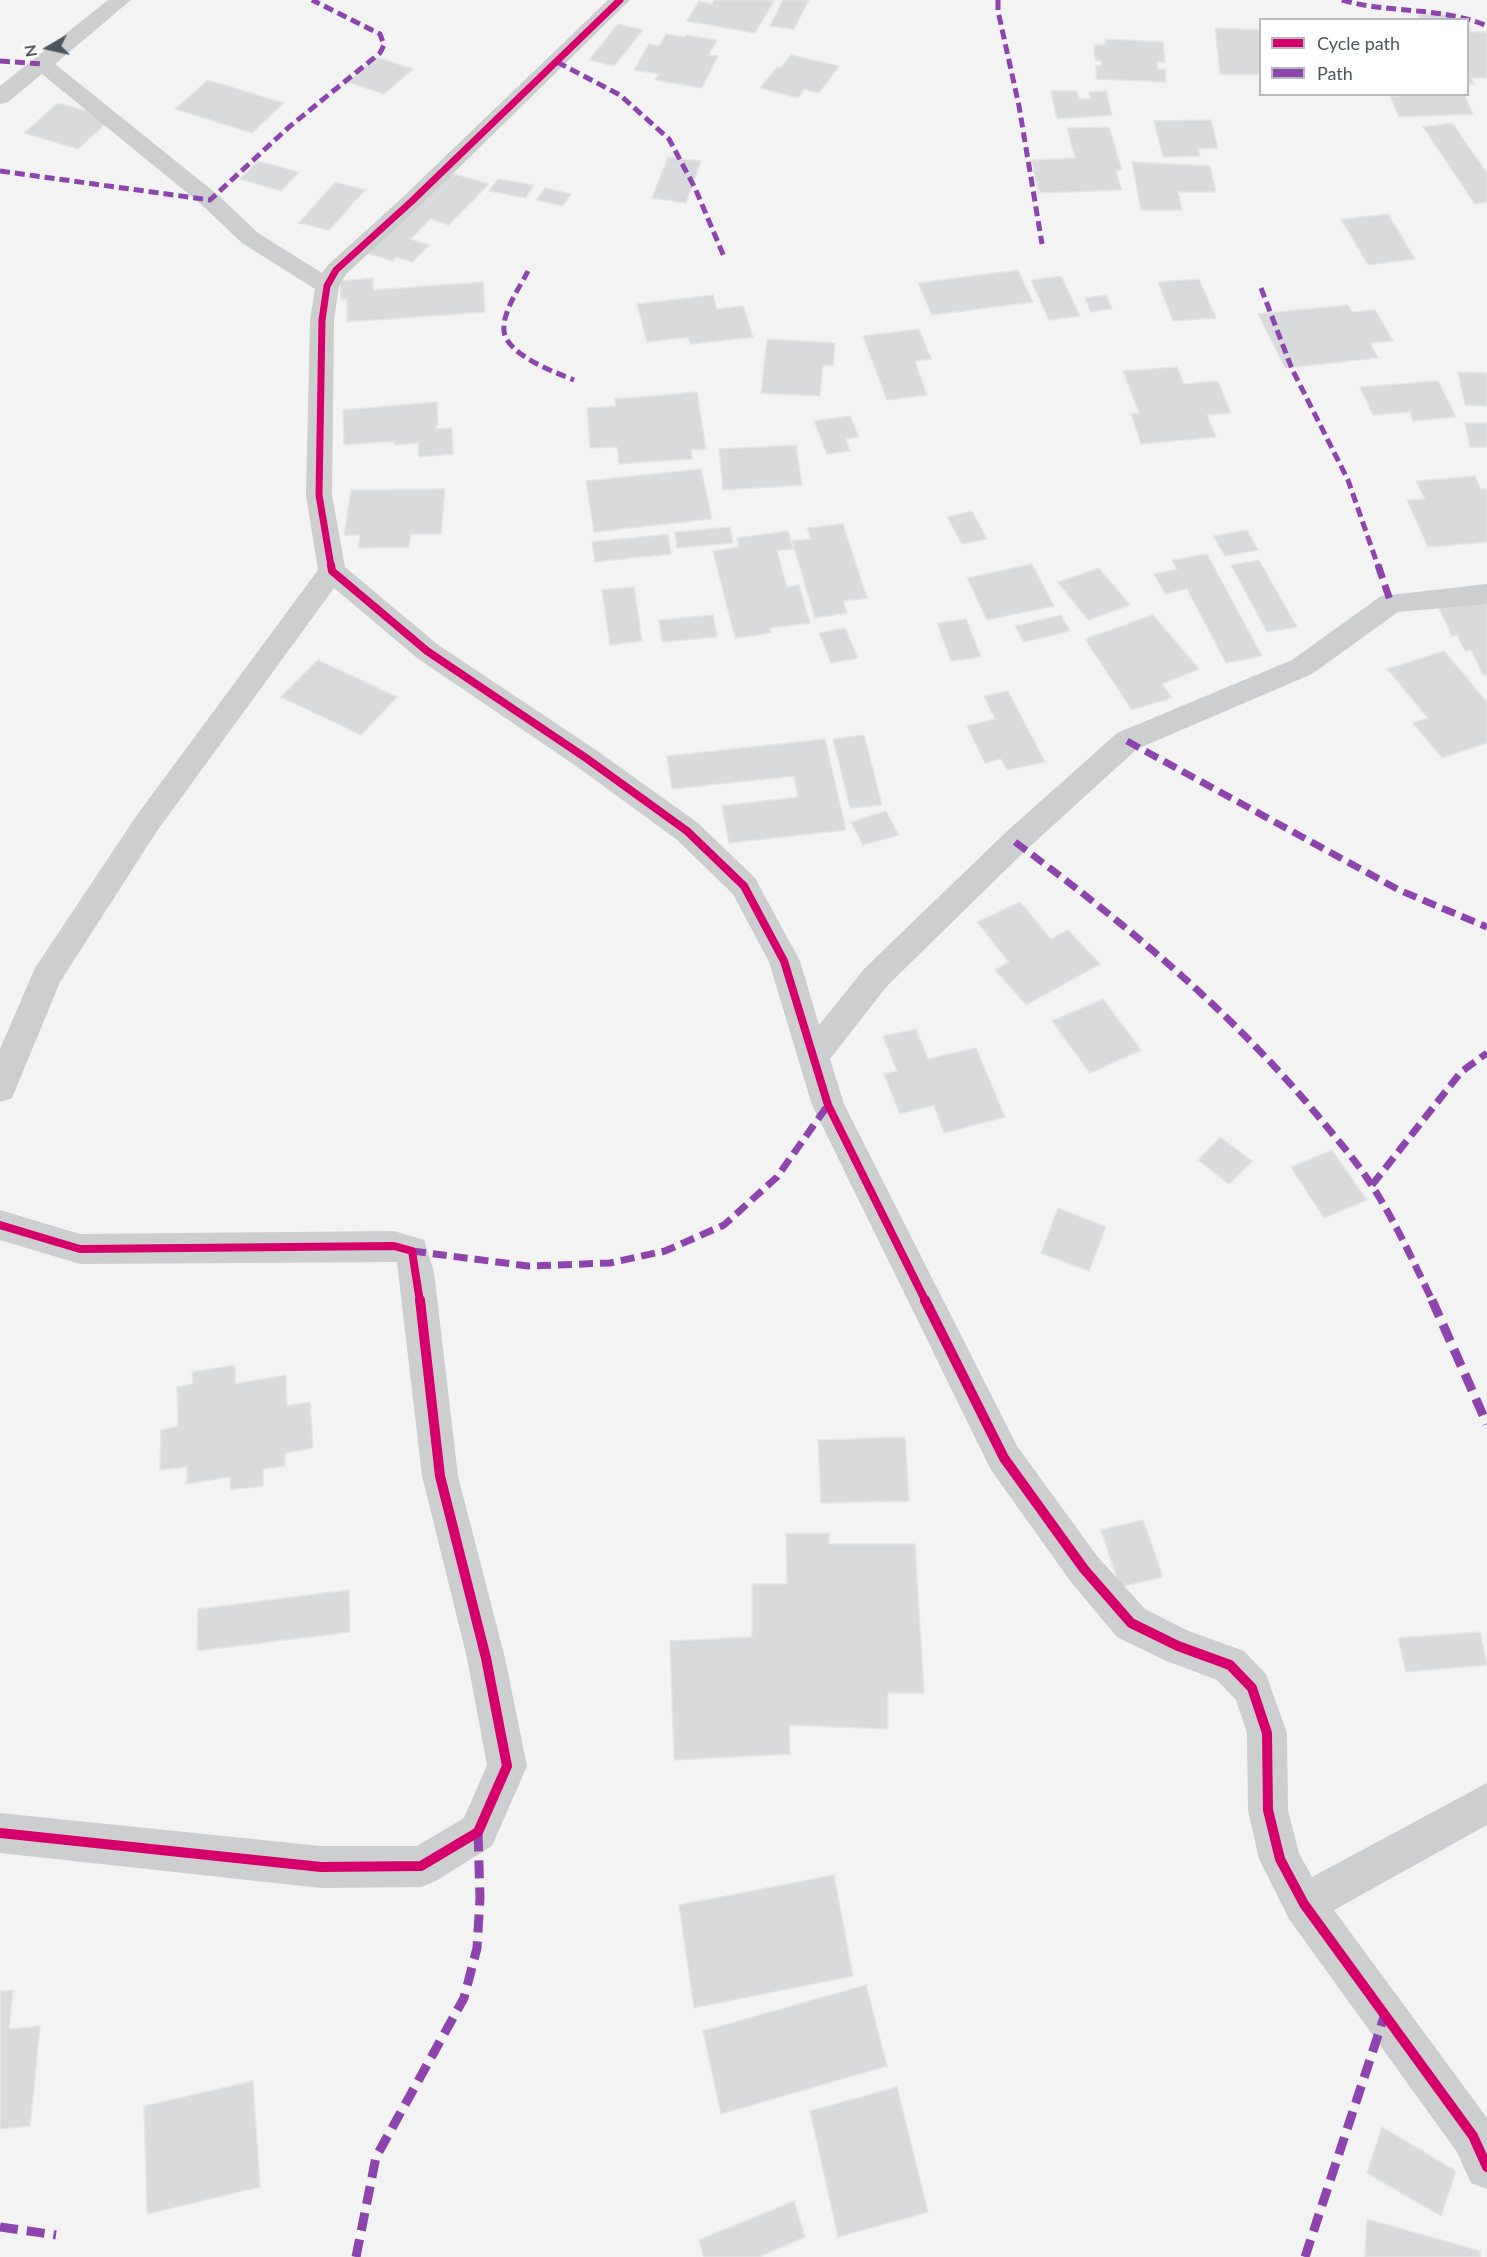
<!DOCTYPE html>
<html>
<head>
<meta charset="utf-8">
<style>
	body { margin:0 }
	#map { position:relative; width:1487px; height:2257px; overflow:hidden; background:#f3f3f3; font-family:Lato,sans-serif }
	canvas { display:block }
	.legend { position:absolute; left:1259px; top:18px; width:210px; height:78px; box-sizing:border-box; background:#fff; border:2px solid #b7bbbf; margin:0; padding:8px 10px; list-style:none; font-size:18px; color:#4b565e }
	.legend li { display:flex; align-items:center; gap:12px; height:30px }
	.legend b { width:30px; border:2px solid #b7bbbf }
	.north { position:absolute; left:18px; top:18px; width:60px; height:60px; -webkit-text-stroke:4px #fff; paint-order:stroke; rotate:261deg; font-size:16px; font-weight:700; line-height:24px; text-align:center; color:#4b565e }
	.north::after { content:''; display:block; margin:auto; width:21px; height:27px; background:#4b565e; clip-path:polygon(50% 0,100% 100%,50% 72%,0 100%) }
</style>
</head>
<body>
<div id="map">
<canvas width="1487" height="2257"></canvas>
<ul class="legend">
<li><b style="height:8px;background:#d6006c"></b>Cycle path</li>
<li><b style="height:8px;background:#8e44ad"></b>Path</li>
</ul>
<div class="north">N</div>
</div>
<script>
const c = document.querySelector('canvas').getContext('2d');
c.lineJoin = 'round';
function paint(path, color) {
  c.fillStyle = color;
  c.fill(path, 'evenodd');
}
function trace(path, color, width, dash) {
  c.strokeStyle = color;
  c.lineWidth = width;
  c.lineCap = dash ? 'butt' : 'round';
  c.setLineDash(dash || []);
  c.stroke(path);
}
const building = new Path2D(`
	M714 0H766L774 1 755 33 687 21 699 1 712 4Z
	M783 0H809L794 29 770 26Z
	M1418 14H1448L1450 20H1420Z
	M1468 23 1471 32H1487V78H1472L1474 84H1468Z
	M618 24 643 30 614 66 589 60Z
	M1215 28 1260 30V75L1220 74Z
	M666 34 684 37 686 35 717 40 709 55 718 56 702 88 655 80 659 74 634 70 649 44 659 46Z
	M1105 39 1163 42 1165 62H1157L1158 69H1165L1166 82 1096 79V66H1101V61L1095 60 1094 45H1105Z
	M791 55 839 66 819 93 804 89 798 98 760 88 777 67 780 68Z
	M377 57 413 69 384 94 348 82Z
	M208 80 284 103 252 133 175 109Z
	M1051 91H1077L1079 99H1091L1089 92 1106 91 1112 115 1057 119Z
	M1464 94 1473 114 1399 117 1390 96Z
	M58 103 112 118 78 149 24 133Z
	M1211 120 1218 148 1198 149 1200 156 1163 157 1154 121Z
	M1452 123 1487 173V202L1475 204 1423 127Z
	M1109 127 1122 170 1116 171 1122 190 1039 193 1031 160 1075 158 1067 128Z
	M668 157 701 161 686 203 652 198Z
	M258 161 299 172 281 191 240 179Z
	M1132 162 1210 166 1216 192H1178L1182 210H1141Z
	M448 172 489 184 449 225 430 219 411 239 429 245 413 262 396 257 392 261 368 253Z
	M498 179 534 185 526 198 489 191Z
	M335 182 365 190 329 230 299 223Z
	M545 188 571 194 563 206 536 200Z
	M1388 214 1415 259 1368 265 1341 219Z
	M1018 270 1033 302 932 315 918 283Z
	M1061 276 1080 316 1049 320 1031 280Z
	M373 278V290L483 282 485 312 347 322V299L341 300 340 281Z
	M1199 279 1216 318 1173 321 1158 282Z
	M713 295 717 309 743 306 753 337 691 344 688 337 647 342 637 304Z
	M1106 295 1112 309 1091 312 1085 298Z
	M1348 305 1352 312 1375 310 1393 341 1370 343 1378 358 1285 368 1258 314Z
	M919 329 931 359 915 361 927 395 887 400 863 336Z
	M767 339 835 343 833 366 823 365 820 396 761 393Z
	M1177 367 1184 384 1218 381 1231 413 1207 415 1216 437 1141 444 1131 414 1139 413 1123 371Z
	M1458 372 1487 373V406L1465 405Z
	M1438 381 1456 417 1413 421 1410 412 1373 415 1360 387Z
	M697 392 706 449 691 450 692 459 619 464 617 447 590 448 587 408 616 406 615 399Z
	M437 402 438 425H436V429L452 428 453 454 419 457 418 443 395 445V441L344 445 343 410Z
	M850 416 859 437 846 439 850 451 827 454 814 421Z
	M1465 423H1487V447H1470Z
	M796 445 802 485 723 490 719 449Z
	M701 469 712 519 594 532 586 481Z
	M1475 476 1481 489H1487V542L1428 547 1407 500 1425 499 1416 481Z
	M445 489 441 534H411L409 547 358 548 360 535H344L351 490Z
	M972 511 987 539 962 544 947 517Z
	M843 524 867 598 843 601 847 613 815 618 792 541 811 539 807 528Z
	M730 527 733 543 677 548 675 532Z
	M1247 530 1258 550 1225 556 1213 536Z
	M788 531 793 549 777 551 787 587 799 585 810 623 770 628 771 633 735 638 713 551 739 547 737 538Z
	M668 534 671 554 595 562 592 542Z
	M1207 554 1262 656 1226 663 1187 589 1165 594 1154 574 1177 569 1172 560Z
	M1259 560 1297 627 1267 632 1231 565Z
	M1032 564 1054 606 987 620 967 578Z
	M1099 568 1130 605 1088 620 1058 582Z
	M634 587 642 641 610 645 602 590Z
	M1487 590V675H1483L1471 650 1465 651 1457 635 1452 636 1433 595Z
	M713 615 717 637 662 642 659 620Z
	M1061 615 1070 631 1024 642 1015 626Z
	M1153 615 1199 669 1162 684 1172 698 1132 710 1085 639Z
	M966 619 981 657 951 661 937 623Z
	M845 628 858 658 831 663 819 633Z
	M1444 651 1487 702V743L1442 758 1413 723 1428 718 1387 669Z
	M318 660 397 697 361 735 281 697Z
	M1008 691 1045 762 1007 770 1001 759 985 763 967 726 995 719 984 696Z
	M864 735 882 805 850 808 833 739Z
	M825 739 846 830 729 843 722 806 798 797 794 776 672 789 667 756Z
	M886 811 899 835 863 845 851 822Z
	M1020 902 1051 939 1068 930 1100 964 1026 1005 995 970 1009 962 977 922Z
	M1103 999 1141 1050 1090 1073 1052 1021Z
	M916 1029 928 1059 976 1048 1005 1117 944 1133 934 1105 900 1114 884 1074 897 1071 883 1036Z
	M1220 1137 1252 1161 1229 1184 1198 1160Z
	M1332 1150 1367 1200 1324 1218 1291 1167Z
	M1058 1208 1106 1227 1089 1271 1041 1253Z
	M235 1365V1384L286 1375 287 1406 310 1402 313 1448 285 1453V1466L263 1469V1486L231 1490 230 1477 187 1484V1467L160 1470 161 1430 178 1426 177 1387 193 1384 192 1372Z
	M905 1437 909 1501 821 1503 818 1440Z
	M1143 1520 1163 1577 1120 1587 1101 1530Z
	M829 1533V1544H915L924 1693H888V1729L789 1725 790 1754 674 1760 670 1641 752 1637V1584H787L786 1534Z
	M349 1590 350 1632 197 1651 198 1609Z
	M1480 1632 1487 1665 1406 1672 1398 1638Z
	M834 1875 853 1976 694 2008 679 1905Z
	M866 1985 887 2066 721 2114 703 2031Z
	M13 1990 9 2029 40 2026 30 2126 0 2129V1991Z
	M253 2081 260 2187 147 2214 144 2106Z
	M897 2087 928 2212 838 2237 810 2111Z
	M1382 2127 1456 2171 1441 2216 1367 2173Z
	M794 2201 805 2237 759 2257H704L699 2240Z
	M1367 2219 1480 2251V2257H1365Z`);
paint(building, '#d9dadb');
trace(building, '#e4e5e5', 1.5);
paint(new Path2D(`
	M108 0H131L55 64 218 195 258 233 322 273 328 265 404 196 608 0H630L420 206 346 274 339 286 334 320 332 495 345 567 437 644 596 750 698 823 755 878 800 961 819 1025 865 968 1004 834 1117 733 1292 660 1381 596 1487 584V604L1398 612 1312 674 1137 749 1026 850 887 986 830 1059 844 1104 1017 1446 1097 1556 1145 1609 1186 1630 1244 1651 1266 1674 1287 1733 1288 1810 1299 1853 1312 1877 1487 1783V1825L1334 1910 1487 2118V2189L1471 2183 1457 2152 1289 1919 1259 1859 1248 1810 1247 1733 1236 1700 1217 1680 1164 1660 1117 1637 1071 1582 991 1470 812 1105 769 962 733 894 676 839 576 766 417 658 334 588 157 831 60 982 12 1098 0 1102V1049L35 968 137 815 318 570 306 495 310 320 315 289 242 243 202 205 42 74 8 102 0 104V86Z
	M0 1210 80 1234 394 1231 424 1240 434 1272 458 1476 505 1658 527 1766 492 1846 436 1881 421 1887 321 1888 0 1853V1813L321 1846H417L464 1818 487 1765 467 1658 422 1476 397 1262 80 1264 0 1240Z`), '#cdced0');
trace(new Path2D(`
	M998 0V11L1019 106 1042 244
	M1342 0C1390 14 1440 6 1487 26
	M0 61 42 64
	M557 62 620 95 669 139 695 188 725 259
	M0 171 210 200 289 127 380 53 384 45 380 34 312 0
	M528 271C520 287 502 312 504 331 507 355 554 372 574 380
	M1261 288 1292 369 1348 480 1378 566`), '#8e44ad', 5, [10, 5]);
trace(new Path2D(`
	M1378 565 1391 603
	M1127 741 1399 890 1487 927
	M1015 842C1126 924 1230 1010 1318 1116 1335 1137 1354 1158 1369 1181 1394 1219 1413 1261 1433 1302
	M1372 1185 1461 1072 1487 1053
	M412 1251 528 1266 610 1263 665 1251 724 1225 777 1177 828 1105`), '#8e44ad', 7, [14, 7]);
trace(new Path2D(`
	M1432 1300 1487 1424
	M0 2227 56 2235
	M356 2257 376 2157 464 1998 477 1948 480 1898 478 1832
	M1305 2257 1385 2014`), '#8e44ad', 9, [18, 9]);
trace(new Path2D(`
	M331 566 319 495 322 320 327 286 336 270 412 201 620 0`), '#d6006c', 7);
trace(new Path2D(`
	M331 565 332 571 427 651 586 758 687 831 744 886 784 961 828 1105 926 1302
	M0 1225 80 1249 394 1246 412 1251 420 1302`), '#d6006c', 8);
trace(new Path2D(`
	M925 1300 1004 1458 1084 1569 1131 1623 1178 1646 1230 1665 1252 1688 1267 1733 1268 1810 1280 1859 1304 1904 1473 2136 1487 2167
	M0 1833 321 1867 421 1866 478 1832 507 1766 486 1658 440 1476 420 1300`), '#d6006c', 10);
</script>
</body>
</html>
